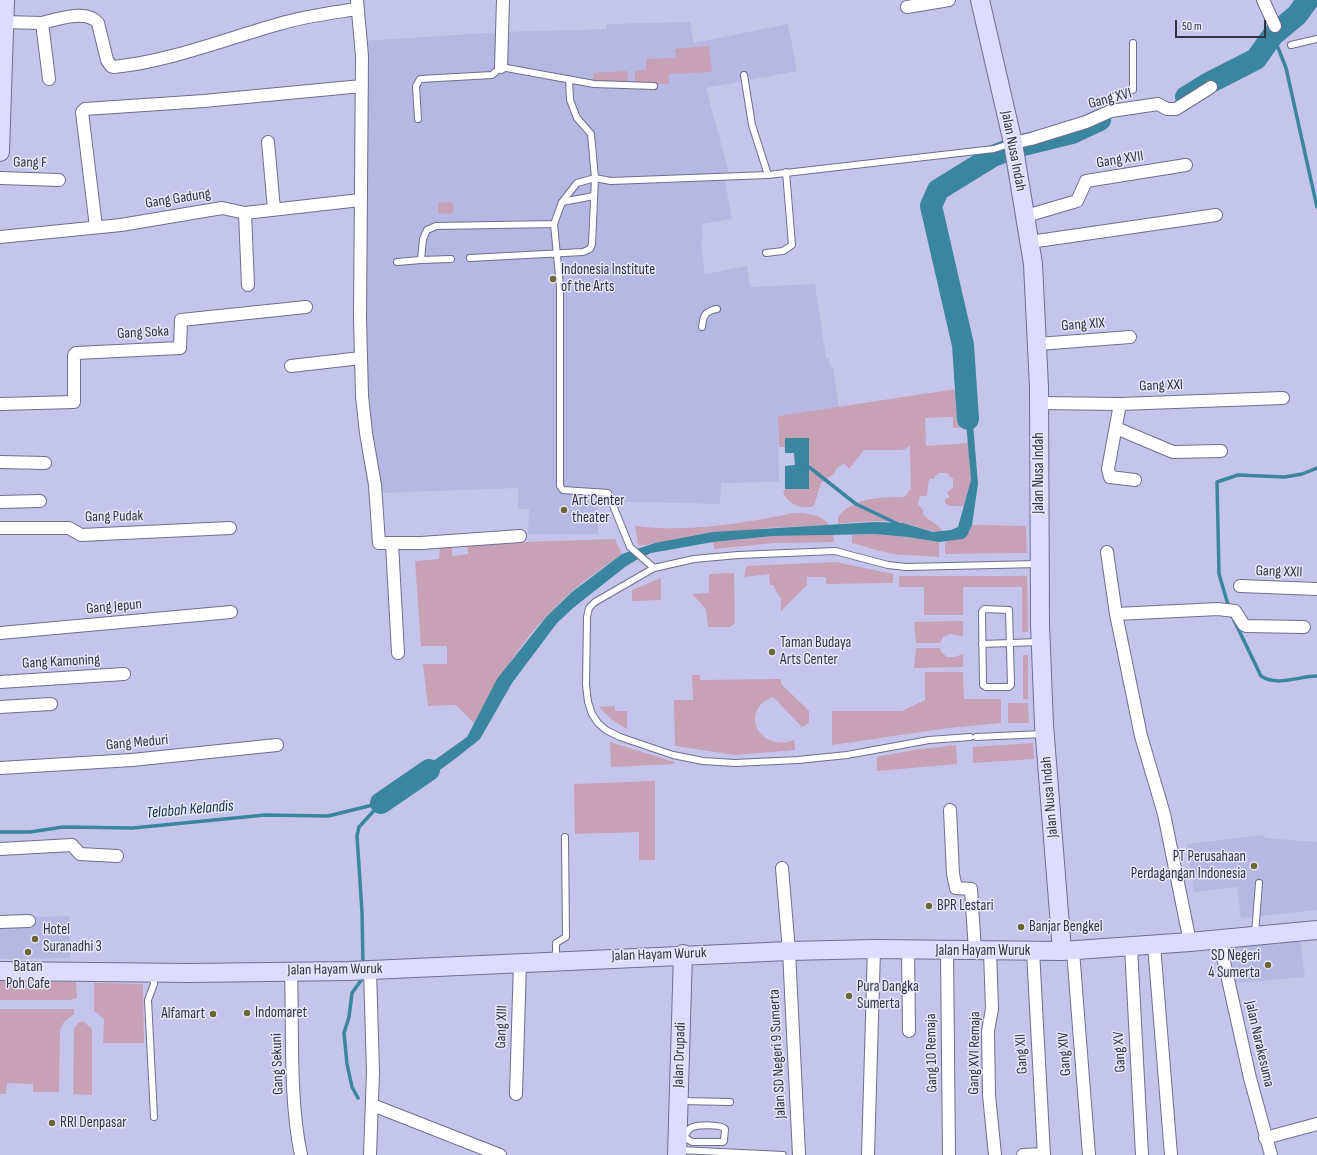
<!DOCTYPE html>
<html>
<head>
<meta charset="utf-8">
<style>
	body { margin:0 }
	#map { position:relative; width:1317px; height:1155px; overflow:hidden; background:#c5c5eb; font-family:"Sofia Sans Condensed",sans-serif }
	canvas { display:block }
	.scale { position:absolute; left:1175px; top:20px; width:91px; height:18px; box-sizing:border-box; border:2px solid #323240; border-top:0; padding-left:5px; font-size:12px; line-height:14px; white-space:nowrap; color:#323240; -webkit-text-stroke:3px #e8e8fb; paint-order:stroke }
</style>
</head>
<body>
<div id="map">
<canvas width="1317" height="1155"></canvas>
<div class="scale">50 m</div>
</div>
<script>
const c = document.querySelector('canvas').getContext('2d');
c.lineJoin = 'round';
function paint(path, color) {
  c.fillStyle = color;
  c.fill(path, 'evenodd');
}
function trace(path, color, width, dash) {
  c.strokeStyle = color;
  c.lineWidth = width;
  c.lineCap = dash ? 'butt' : 'round';
  c.setLineDash(dash || []);
  c.stroke(path);
}
function write(font, color, halo, rows, align = 'center') {
  c.font = font + ' "Sofia Sans Condensed",sans-serif';
  c.lineWidth = 3;
  c.setLineDash([]);
  c.textBaseline = 'middle';
  c.strokeStyle = halo;
  c.fillStyle = color;
  for (const [text, x, y, turn = 0] of rows) {
    c.save();
    c.translate(x, y);
    c.rotate((+turn || 0) * Math.PI / 180);
    c.textAlign = isNaN(turn) ? turn : align;
    if (halo) c.strokeText(text, 0, 0);
    c.fillText(text, 0, 0);
    c.restore();
  }
}
paint(new Path2D(`
	M690 22 694 43 788 24 797 71 706 88 729 173 724 176 732 219 702 224 703 236 701 244 705 274 747 266 750 287 815 284 826 358 829 359 830 367H833L839 407 778 416 779 482 721 483 720 504 597 501 598 534H528L529 509H518V488L380 493 362 421 361 41 502 32 606 29 607 24Z
	M1264 835 1265 838 1317 842V910L1241 918 1237 887 1194 892 1187 844Z
	M69 916 70 958 0 959V925L32 917Z
	M1300 938 1305 977 1235 983 1231 953 1234 948 1239 944Z`), '#b6b7e2');
paint(new Path2D(`
	M709 46 712 72 669 74V84H635V71L646 70V59L676 58 675 49Z
	M627 71 628 82 593 81V73Z
	M438 202 453 203V213L438 214Z
	M963 388 966 427 953 428V417L925 418 926 446 968 443 971 480 964 506H950L945 503V499L950 497 947 493 953 487V479L947 473H939L933 479H929L927 496H920L918 504 923 510V514C929 522 938 523 943 532 929 532 917 526 904 523 883 520 859 521 838 524V517C854 496 881 498 904 497L911 489 910 446 903 450H864L849 469 844 463 836 469 834 474 821 483 814 506C802 510 788 504 783 493L785 489H809L808 438H785V447H779L778 416Z
	M795 513C807 513 821 514 829 525L766 528 655 543 640 546 638 544 635 526C686 533 744 523 795 513Z
	M972 525 1026 526 1027 553 945 554V542L967 536Z
	M833 534 834 542 774 543 714 549 713 542 773 536Z
	M875 534 908 537 939 542V557L891 554 852 543V535Z
	M615 539 622 554C601 569 578 584 559 603 524 638 496 679 474 723L456 705 428 706 423 664H447V646H421L415 561 439 559 440 546 452 545V556L468 554 467 544Z
	M836 562 893 574V583L826 584V577H807V585L781 611V599L773 585H770L769 574 744 577 746 566Z
	M734 573 735 623 730 627H708L706 609 692 594 709 593V574Z
	M899 576H1027L1028 632H1022V587H963V615H924V587H899Z
	M661 578V600L632 601V590Z
	M963 621V636L950 634 943 637 940 643H916L914 622Z
	M916 648H940L941 652 947 657H955L963 654V667L914 668Z
	M1023 655H1028V699H1023Z
	M925 672H963L964 699H1001V723L949 728 832 745V711H902L925 700Z
	M692 675H700V680L781 679V684L809 711V723L802 727 773 697C769 699 764 701 762 703 743 723 766 751 794 740L795 750 735 755 675 746 674 700H693Z
	M1008 703H1028L1029 723H1008Z
	M615 706V711H627V729L612 720 599 707Z
	M610 742 674 762V764L611 767Z
	M1033 743 1034 759 973 763V747Z
	M956 745 957 764 877 771V757L913 750Z
	M655 781V860H639V832L575 834 574 784Z
	M0 981 76 982 77 998 71 1000H0Z
	M94 983 143 984 144 1043H103L104 1019 94 1011Z
	M0 1009H74V1014L64 1022 60 1030 59 1092H33V1084L7 1083 6 1094H0Z
	M83 1021 92 1029V1095L73 1094 74 1029 78 1023Z`), '#c7a1b6');
paint(new Path2D(`
	M963 388H970L978 484 972 525 967 536 963 539 939 542 908 537 875 534 773 536 713 542 651 553 638 559 625 567 573 608 557 623 512 683 480 739 455 759 408 793 401 784 467 737 497 679 547 616 572 592 622 554 655 543 713 532 875 522 903 523 933 532 951 530 958 527 971 480Z
	M785 438H809V489H785V466L795 465 794 453H785Z`), '#3a85a0');
trace(new Path2D(`
	M1273 35 1286 68 1317 207
	M809 467 856 504 898 524
	M1229 608 1219 574 1217 482 1238 475 1285 477 1302 474 1317 468
	M1232 616 1261 676C1278 687 1299 676 1317 676
	M0 832H30L63 827 133 828 265 815 328 816 381 803
	M363 965 362 912 357 836 359 827 380 804
	M358 1098 352 1087 347 1064 344 1033 349 1017 352 993 362 979V975`), '#3a85a0', 3.5);
trace(new Path2D(`
	M1186 97 1207 84 1256 59 1273 35 1297 15 1308 0
	M968 419 963 345 931 206 938 190 993 156 1019 146 1072 133 1100 120
	M381 803 429 770`), '#3a85a0', 22);
const lane = new Path2D(`
	M1291 45 1317 39
	M744 75 752 125 768 175
	M1111 111 1113 97 1133 90V43
	M418 119 416 86 420 79 492 75 501 67 594 84 654 86
	M562 202 594 196
	M766 253 783 251 792 245 786 172
	M470 258 583 252 590 249 592 244 595 178 591 134 577 118 570 100 569 79
	M421 260 451 259
	M397 262 421 260 423 239 427 230 436 226 554 224
	M702 327C703 316 705 311 717 309
	M654 568 630 547 608 493 563 490 560 486V287L554 224 562 202 577 183 595 178 611 181 768 175 994 149 1012 143
	M984 609 1009 610 1011 685 1009 687H986L983 685 982 612Z
	M982 644 1039 642
	M970 737 929 740 847 755 798 760 735 763 703 761 673 755 620 737 606 730 598 723 592 714 588 702 586 685 587 617 589 608 595 602 654 568 694 559 738 555 835 551 888 565 906 567 1038 564
	M976 737 1043 734
	M1255 934 1259 883
	M556 959V943L566 937 565 837
	M153 974 154 984 148 1000 154 1117
	M680 1101 730 1102
	M681 1136 684 1137C686 1133 689 1128 693 1127 699 1125 721 1124 725 1129L724 1141 723 1142H692L684 1137
	M679 1150 783 1155`);
const street = new Path2D(`
	M357 0 362 56 360 319 362 396 366 433 375 485 379 543H421L520 536
	M1263 0 1275 26
	M907 7 949 0
	M3 22 42 23
	M501 67 503 0
	M49 79 42 23C57 19 87 9 98 23L107 60 111 66 114 67C171 61 225 39 279 24 305 16 331 13 357 9
	M268 142 274 209
	M1013 143 1031 139 1086 122 1111 111 1158 104 1167 109H1176L1211 87
	M0 178 59 180
	M245 213 248 285
	M1026 216 1077 201 1086 181 1186 165
	M96 227 82 112 85 109 204 101 362 86
	M0 237 121 225 222 208 245 213 360 200
	M1030 242 1216 215
	M1038 344 1130 337
	M291 366 361 358
	M1039 403 1120 404 1283 398
	M0 404 74 402V355L76 353 180 348 181 320 306 307
	M1120 404 1108 469 1110 477 1135 480
	M1116 428 1173 452 1221 451
	M0 462 45 463
	M0 502 40 501
	M0 528H69L81 535 230 528
	M392 544 398 653
	M1107 552 1116 614 1141 736 1164 814 1190 942
	M1240 586 1317 589
	M1116 614 1218 609 1235 611 1244 625 1246 626 1304 627
	M0 633 231 612
	M0 682 124 674
	M0 707 51 704
	M0 768 132 760 277 745
	M950 810 953 874 956 888 971 889 975 951
	M0 849 72 845 80 854 117 856
	M782 868 789 951 799 1155
	M0 922 29 921
	M1219 939 1250 1078 1271 1155
	M1154 945 1171 1155
	M1131 947 1142 1155
	M908 950 909 1031
	M947 951 949 1155
	M990 951 992 1009 988 1031 989 1095 995 1155
	M1033 951 1044 1155
	M1073 951 1089 1155
	M370 970 373 1072 370 1155
	M291 971C293 1029 289 1099 301 1155
	M516 1094 520 962
	M375 1106 500 1155
	M1265 1138 1317 1124
	M868 1155 874 949
	M1023 1155 1043 1154`);
const secondary = new Path2D(`
	M980 0 1013 143 1033 264 1039 387 1040 624 1044 725 1062 951
	M0 152 5 0
	M0 971 189 973 349 971 789 951 874 949 1062 951 1190 942 1317 930
	M677 1155 683 954`);
trace(lane, '#6e6e8f', 8);
trace(street, '#6e6e8f', 14);
trace(secondary, '#6e6e8f', 20);
trace(lane, '#fff', 6);
trace(street, '#fff', 12);
trace(secondary, '#dedcfe', 18);
for (const [x, y, r, color] of [
	[553,279,4,"#6a6733"],
	[564,510,4,"#6a6733"],
	[772,652,4,"#6a6733"],
	[1254,866,4,"#6a6733"],
	[929,906,4,"#6a6733"],
	[1021,927,4,"#6a6733"],
	[35,939,4,"#6a6733"],
	[28,952,4,"#6a6733"],
	[1268,965,4,"#6a6733"],
	[849,996,4,"#6a6733"],
	[247,1013,4,"#6a6733"],
	[213,1014,4,"#6a6733"],
	[52,1123,4,"#6a6733"]
]) {
  const dot = new Path2D();
  dot.arc(x, y, r, 0, 2 * Math.PI);
  c.fillStyle = color;
  c.fill(dot);
  trace(dot, '#e8e8fb', 1.5);
}
write('15px', '#323240', '#e8e8fb', [
	["Gang XVI",1110,99,-15],
	["Jalan Nusa Indah",1013,151,79],
	["Gang XVII",1120,160,-9],
	["Gang F",30,163,1],
	["Gang Gadung",178,199,-9],
	["Gang XIX",1083,325,-4],
	["Gang Soka",143,333,-3],
	["Gang XXI",1161,386,-2],
	["Jalan Nusa Indah",1039,473,-90],
	["Gang Pudak",114,517,-1],
	["Gang XXII",1279,572,2],
	["Gang Jepun",114,607,-5],
	["Gang Kamoning",61,662,-3],
	["Gang Meduri",137,743,-5],
	["Jalan Nusa Indah",1050,797,-95],
	["Jalan Hayam Wuruk",983,951],
	["Jalan Hayam Wuruk",659,955,-2],
	["Jalan Hayam Wuruk",335,970,-1],
	["Gang XIII",502,1027,-88],
	["Jalan Narakesuma",1259,1044,77],
	["Gang XV",1120,1052,-93],
	["Gang 10 Remaja",932,1053,-91],
	["Gang XVI Remaja",975,1053,-89],
	["Jalan SD Negeri 9 Sumerta",778,1054,-93],
	["Gang XII",1022,1054,-93],
	["Gang XIV",1065,1054,-94],
	["Jalan Drupadi",680,1055,-88],
	["Gang Sekuni",278,1064,-92]
]);
write('15px', '#323240', '#e8e8fb', [
	["Indonesia Institute",561,270],
	["of the Arts",561,287],
	["Art Center",572,501],
	["theater",572,518],
	["Taman Budaya",780,643],
	["Arts Center",780,660],
	["PT Perusahaan",1246,857,"right"],
	["Perdagangan Indonesia",1246,874,"right"],
	["BPR Lestari",937,906],
	["Banjar Bengkel",1029,927],
	["Hotel",43,930],
	["Suranadhi 3",43,947],
	["SD Negeri",1260,956,"right"],
	["4 Sumerta",1260,973,"right"],
	["Batan",28,967,"center"],
	["Poh Cafe",28,984,"center"],
	["Pura Dangka",857,987],
	["Sumerta",857,1004],
	["Indomaret",255,1013],
	["Alfamart",205,1014,"right"],
	["RRI Denpasar",60,1123]
], 'left');
write('italic 16px', '#123541', '#e8e8fb', [
	["Telabah Kelandis",190,810,-5]
]);
</script>
</body>
</html>
